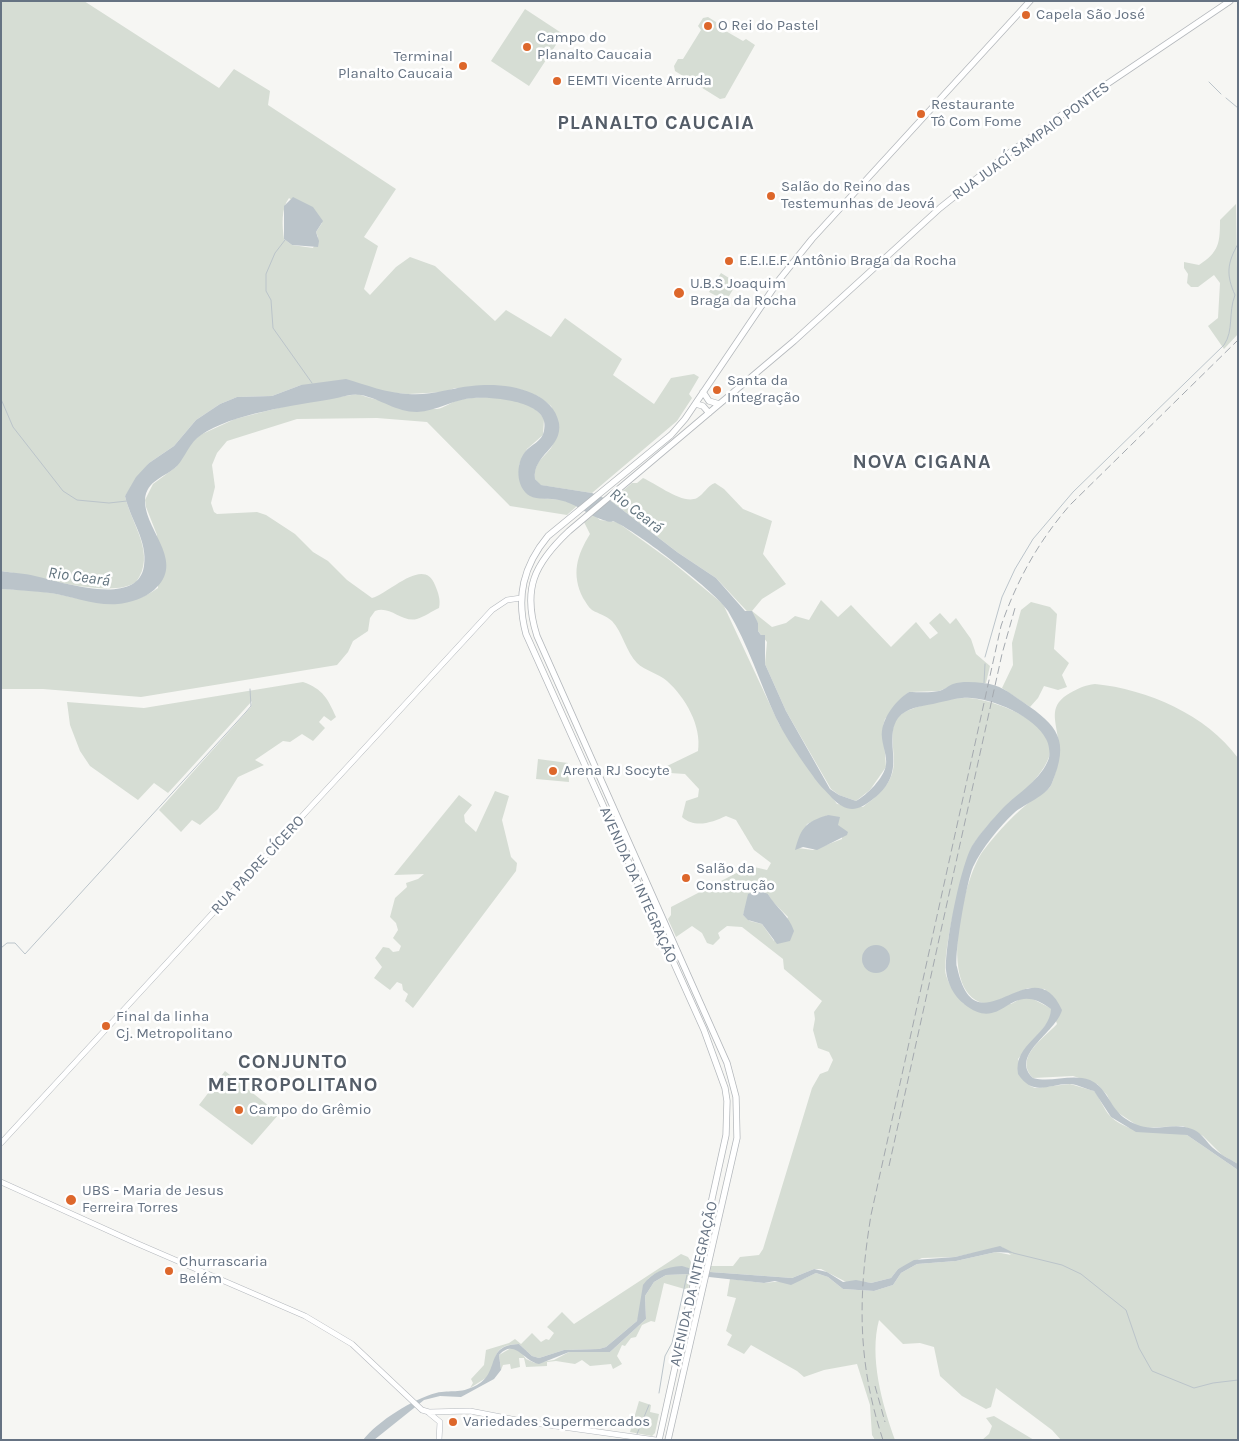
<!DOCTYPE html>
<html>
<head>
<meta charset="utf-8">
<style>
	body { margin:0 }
	#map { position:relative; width:1239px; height:1441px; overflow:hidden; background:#f6f6f3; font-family:Karla,sans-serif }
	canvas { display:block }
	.frame { position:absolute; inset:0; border:2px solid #667383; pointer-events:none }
</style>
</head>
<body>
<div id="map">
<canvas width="1239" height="1441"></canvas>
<div class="frame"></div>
</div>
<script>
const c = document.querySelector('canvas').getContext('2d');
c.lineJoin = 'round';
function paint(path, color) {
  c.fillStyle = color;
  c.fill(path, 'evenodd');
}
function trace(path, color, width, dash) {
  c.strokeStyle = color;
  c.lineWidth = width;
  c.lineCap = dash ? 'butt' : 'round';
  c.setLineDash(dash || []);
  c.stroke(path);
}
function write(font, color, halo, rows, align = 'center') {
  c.font = font + ' Karla,sans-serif';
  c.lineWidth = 5;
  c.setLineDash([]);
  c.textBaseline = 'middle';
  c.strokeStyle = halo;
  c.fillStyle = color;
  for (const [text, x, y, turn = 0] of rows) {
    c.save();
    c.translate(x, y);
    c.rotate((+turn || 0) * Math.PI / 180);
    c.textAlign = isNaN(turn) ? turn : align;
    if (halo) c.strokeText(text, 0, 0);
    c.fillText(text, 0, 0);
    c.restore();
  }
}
paint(new Path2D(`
	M1 1H84L219 88 234 69 270 91 268 105 396 189 364 237 378 246 364 289 370 295 396 267 410 257 435 266 495 321 506 310 551 337 565 318 622 359 613 375 654 404 671 378 694 374 699 377 689 394 692 398 677 421 592 493 540 485 535 479C533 464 542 459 551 448 555 442 557 432 559 425L551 406 538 396 519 389 455 388 445 392 408 394 301 385 272 396 237 397 220 404 196 420 174 446 149 463 125 496C131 524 157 554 136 582 111 600 34 575 1 571ZM289 198 322 223 316 232 318 237 313 248 292 245 284 239C282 225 281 209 289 198Z
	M525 9 563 34 529 86 491 61Z
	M708 17 716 22 717 26 743 41 746 39 755 45 725 98 720 99 675 71 674 66 678 59H683L701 30 698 26 703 18Z
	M1236 204 1238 334 1224 349 1208 326 1218 318 1220 283 1214 275 1198 287H1191L1187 283 1188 274 1184 268V262L1199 265C1219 252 1220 243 1220 220Z
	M721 273 737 283 726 301 709 292Z
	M358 394C372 400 423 410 437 409 444 408 451 402 459 400 482 395 530 395 544 419L543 435 527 449 519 465 540 498 562 500 578 505 567 515 510 506 427 422 377 418 297 419 227 441 217 453 212 465 215 487 211 503 214 512 217 514 257 512 266 515 295 534 313 552 328 561 347 580 372 598C390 593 424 556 435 585 438 592 441 600 439 608 432 611 424 617 417 619 402 623 390 605 375 611L370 618 368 631 353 641 348 652 337 665 141 697 43 689H1V589C18 590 35 590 51 593 92 600 120 614 158 588L157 535 146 507 145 500 153 484 176 467 191 443 200 435 235 419 298 403Z
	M643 478C657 484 683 505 697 498 704 494 707 486 715 483L724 489 743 509 772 521 763 554 786 584 762 599 752 611 772 627 786 623 795 616 809 620 821 600 838 617 851 605 891 647 916 622 930 639 938 633 929 623 940 613 950 624 956 618 971 639 976 654 990 666 986 683H959L939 691 909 692 904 696 885 719 883 726 886 767 870 790 856 801 839 795 831 789 786 711 765 664 767 642 758 631V623L716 578 677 552 611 501 632 483H637Z
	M594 515 600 520 617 522 671 561 723 604 779 724 837 804 863 807C874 798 887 789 892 774 899 756 883 725 903 713 916 705 954 697 969 698 994 700 1060 723 1049 757 1040 783 1001 809 984 830 979 836 974 843 971 849 962 873 942 952 946 975 949 986 957 995 964 1004H1011L1022 998 1029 997 1052 1009 1050 1020 1018 1059 1030 1086 1035 1088 1070 1084 1094 1091C1101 1099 1103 1109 1111 1117 1133 1137 1162 1129 1187 1135L1238 1170V1440H1061L1052 1430 996 1388 991 1407 986 1409 962 1396 940 1376 934 1347 920 1343 903 1344 879 1320C869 1357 882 1404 895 1440H875L872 1435 870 1405 857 1364 824 1370 804 1377 797 1371 751 1345 744 1354 727 1345 732 1335 726 1331 736 1298 727 1296 730 1279 764 1283 803 1279 816 1273 828 1277 843 1289 874 1291 893 1285 901 1273 917 1264 956 1261 996 1252 1011 1255 1002 1247 955 1257 922 1258 898 1269 891 1278 871 1283 856 1281 848 1283 821 1269H814L792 1278 710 1272 711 1266H733L740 1257 759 1255 763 1249 812 1088 820 1074 828 1071 833 1060 829 1052 818 1048 813 1030 815 1019 814 1012 822 1001 784 969 783 959 742 927 727 926 718 933 720 938 713 945 707 943 702 933 692 926 676 937 668 919 671 915V907L750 866 767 870 771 863 754 850 736 820 726 816C713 822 695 829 682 817L686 801 698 797 699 789 685 774 670 773 665 767 698 751C702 726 685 697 667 681 658 673 645 671 637 663 626 652 623 633 612 621 605 615 599 614 592 610 588 607 586 602 583 598 571 574 577 555 590 534L584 522ZM828 815 841 829 842 839 813 850 798 848 807 824ZM768 894 772 901 788 917 774 941 762 924 750 921 743 915 745 909Z
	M1031 602 1050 607 1057 614 1054 649 1069 663 1062 675 1067 687 1058 690 1044 686 1038 698 1030 707 1002 688 1013 665 1012 643 1021 610Z
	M303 682C323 689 328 699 336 717L331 721 324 716 319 722 325 728 313 741 302 734 290 742 283 741 255 760 264 765 238 777 218 809 200 825 192 820 181 832 159 810 251 707 252 701 168 793 154 783 138 800 90 766 80 751 70 725 67 702 144 708Z
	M1095 684C1147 689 1207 715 1238 758V1164L1222 1155 1203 1136 1183 1126 1141 1128 1114 1110 1107 1095 1097 1084 1073 1076 1033 1078C1013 1058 1044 1038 1057 1024L1045 989 1028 988 989 1004C934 1000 963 878 983 851 1000 829 1014 814 1036 797 1042 793 1049 791 1052 783 1057 770 1061 752 1058 738 1055 718 1049 705 1070 693 1079 688 1085 685 1095 684Z
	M538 759 568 763 569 782 536 779Z
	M495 791 509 796 502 820 511 857 517 863 516 871 413 1008 405 1001 408 994 403 990 402 984 397 982 390 990 374 978 382 967 375 958 383 947 389 948 393 952 399 951 401 946 393 938 398 930 396 923 390 917 395 898 407 887 406 883 418 879 424 874 394 875 459 795 472 805 464 815 465 822 476 832Z
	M225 1071 279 1114 252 1145 199 1105Z
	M681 1254 688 1257 693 1265 692 1269C681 1266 675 1267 665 1270 633 1278 648 1300 637 1321L606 1347 599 1349 564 1350 539 1358 532 1356 519 1344C491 1345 498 1358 489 1376L470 1388 473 1383 471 1379 484 1365 486 1350 509 1343 515 1339 521 1344 532 1333 541 1342 546 1339 549 1340 554 1333 547 1327 562 1312 574 1324Z
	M691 1274 688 1290 664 1283 655 1322 651 1321 642 1325 636 1337 631 1338 625 1346 622 1345 617 1356 622 1364 613 1369 611 1364 590 1366 582 1360 575 1364 556 1361 547 1362V1366L526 1367 524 1358H519L520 1367 511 1369 510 1364 503 1365 501 1370 499 1355 511 1348 520 1350 526 1359 535 1363 554 1360 569 1352H610L646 1319 645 1296 654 1282 666 1275Z
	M639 1401 651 1405 650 1412 659 1414 655 1433 652 1436 630 1432Z
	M994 1416 1034 1440H982L989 1434 992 1426 986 1418Z`), '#d6ddd4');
paint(new Path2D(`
	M293 197 313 207 323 221 316 232 319 241 318 247 292 245 284 239V206Z
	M346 379C366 385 387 393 408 394 431 396 450 388 472 386 501 382 552 388 559 423 563 448 532 455 535 479L541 485 592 493 611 501 677 552 716 578 745 611H752L758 623V631L761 635H765V664L786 711 830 789 839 795 856 801C867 795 884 778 886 765 887 756 883 747 882 738 880 720 895 701 909 692 918 692 930 693 939 691 944 690 948 686 953 684 962 681 973 682 983 683 999 684 1010 693 1023 702 1058 726 1070 740 1052 783 1048 795 1024 804 1014 813 999 827 982 848 973 867 967 880 954 953 957 967 976 1055 1032 944 1062 1010 1056 1033 1009 1055 1033 1078 1052 1083 1071 1073 1090 1080 1108 1088 1110 1109 1126 1119 1153 1137 1169 1120 1192 1129 1200 1132 1204 1138 1209 1144 1217 1153 1228 1158 1238 1164V1170L1187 1135 1136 1132 1111 1117 1094 1091C1086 1089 1079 1085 1071 1084 1049 1083 1034 1098 1018 1074 1013 1044 1050 1035 1051 1009 1008 976 1004 1036 964 1004 954 996 947 983 946 970 945 945 960 868 972 846 980 833 992 820 1003 808 1018 793 1042 779 1049 758 1050 752 1049 744 1046 739 1035 716 987 695 962 698 952 699 942 702 933 704 921 706 906 708 898 718 886 735 898 758 891 776 888 785 881 793 873 799 857 812 847 813 832 798 826 791 818 784 813 776 800 758 786 738 776 718 760 683 748 644 728 611 715 591 644 538 621 525 607 517 618 525 603 520 587 515 576 503 559 500 550 498 537 500 530 496 515 487 516 463 525 452 531 444 542 442 544 431 552 401 493 397 474 398 454 399 437 411 417 412 396 412 381 399 361 395 352 393 342 397 332 399 296 405 231 414 201 435 189 443 186 456 177 466 166 477 146 480 145 500 144 530 187 562 154 590 145 598 129 603 118 604 95 606 72 596 50 593 34 591 17 590 1 589V571C13 573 24 573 35 576 62 582 138 608 144 566 148 541 130 519 125 496L136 477 149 463 174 446 196 420 220 404 237 397 272 396 301 385Z
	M828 815 840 817 838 825 848 832 847 835 817 850 803 847 795 850C801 828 805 822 828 815Z
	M758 890 768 894C776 908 789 915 794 931L790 941 777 944 762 924 748 920 743 915 748 894Z
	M862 959a14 14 0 1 1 28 0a14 14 0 1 1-28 0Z
	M1000 1246 1014 1253 996 1252 956 1261 917 1264 901 1273 893 1285 874 1291 843 1289 828 1277 816 1273 791 1285 775 1281 764 1283 709 1277 708 1275 710 1272 792 1278 814 1269 827 1272 843 1282 856 1280 871 1283 891 1278 898 1269 914 1260 955 1257Z
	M682 1266 692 1269 691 1274 666 1275 654 1282 645 1296 646 1319 610 1352H569L539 1364C523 1361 515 1338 499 1355L501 1370 494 1379 461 1397 440 1396 424 1400 374 1440H363C378 1421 413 1399 436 1393 452 1389 458 1395 477 1385 501 1372 484 1345 519 1344L532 1356 539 1358 564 1350 599 1349 606 1347 637 1321 643 1285C652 1272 666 1267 682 1266Z`), '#bbc4ca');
trace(new Path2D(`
	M1209 82 1221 94
	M1226 98 1238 108
	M285 240 275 253 266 274V291L271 300 273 328 312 383
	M1 399 13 427 63 491 77 500 109 503 127 501
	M985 657 1002 597 1015 569 1033 539 1073 492 1224 345C1234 330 1228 313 1235 295 1226 275 1227 263 1238 244
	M984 683 985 664
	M1 948 7 943H15L25 954 246 712 251 706 250 689
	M1013 1253 1062 1265 1081 1274 1126 1310 1139 1348 1152 1371 1194 1388 1213 1383 1238 1380
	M659 1393 665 1356 672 1343 687 1275
	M637 1434 649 1405`), '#bbc4ca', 1);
const secondary = new Path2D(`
	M1 1143 492 610 507 600 521 598
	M1 1182 136 1243 305 1316 352 1344 422 1410 429 1412 470 1411 527 1422 656 1440
	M429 1413 440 1422 439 1440`);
const primary = new Path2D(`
	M703 392 709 401 719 404
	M696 404 703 406 709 413
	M659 1440 726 1135 727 1101 725 1088 704 1030 526 634C516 597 523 566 548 536L671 435 685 419 779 280 812 239 1030 1
	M668 1440 737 1138 736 1097 727 1063 719 1045 537 636C522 589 534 564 569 531L794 341 940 208 1005 156 1067 111 1230 1`);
trace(secondary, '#b4b8bd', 6);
trace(primary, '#b4b8bc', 7);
trace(secondary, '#fff', 5);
trace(primary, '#fff', 5.5);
trace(new Path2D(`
	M889 1166 1002 654 1015 608
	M875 1386 885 1422
	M883 1440C857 1362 858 1295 871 1215L1001 626C1017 580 1038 542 1070 505L1238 340`), '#a4a9af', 1, [8, 4]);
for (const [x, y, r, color] of [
	[1026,15,5,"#dd672b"],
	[708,26,5,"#dd672b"],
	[527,47,5,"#dd672b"],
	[463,66,5,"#dd672b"],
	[557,81,5,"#dd672b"],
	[921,114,5,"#dd672b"],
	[771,196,5,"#dd672b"],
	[729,261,5,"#dd672b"],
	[679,293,6,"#dd672b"],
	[717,390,5,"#dd672b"],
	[553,771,5,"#dd672b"],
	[686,878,5,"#dd672b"],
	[106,1026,5,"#dd672b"],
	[239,1110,5,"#dd672b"],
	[71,1200,6,"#dd672b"],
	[169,1271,5,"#dd672b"],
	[453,1422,5,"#dd672b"]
]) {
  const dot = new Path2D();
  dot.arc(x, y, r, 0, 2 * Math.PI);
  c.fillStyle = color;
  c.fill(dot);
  trace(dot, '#fff', 2);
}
write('15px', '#667383', '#fff', [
	["Capela São José",1036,15],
	["O Rei do Pastel",718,26],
	["Campo do",537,38],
	["Planalto Caucaia",537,55],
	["Terminal",453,57,"right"],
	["Planalto Caucaia",453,74,"right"],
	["EEMTI Vicente Arruda",567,81],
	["Restaurante",931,105],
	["Tô Com Fome",931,122],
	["Salão do Reino das",781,187],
	["Testemunhas de Jeová",781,204],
	["E.E.I.E.F. Antônio Braga da Rocha",739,261],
	["U.B.S Joaquim",690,284],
	["Braga da Rocha",690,301],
	["Santa da",727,381],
	["Integração",727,398],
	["Arena RJ Socyte",563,771],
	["Salão da",696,869],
	["Construção",696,886],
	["Final da linha",116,1017],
	["Cj. Metropolitano",116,1034],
	["Campo do Grêmio",249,1110],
	["UBS - Maria de Jesus",82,1191],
	["Ferreira Torres",82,1208],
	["Churrascaria",179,1262],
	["Belém",179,1279],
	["Variedades Supermercados",463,1422]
], 'left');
write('15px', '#667383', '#fff', [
	["RUA JUACÍ SAMPAIO PONTES",1031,141,-36],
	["RUA PADRE CÍCERO",258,865,-47],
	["AVENIDA DA INTEGRAÇÃO",638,885,66],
	["AVENIDA DA INTEGRAÇÃO",694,1284,-77]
]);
write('italic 16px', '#62747f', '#fff', [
	["Rio Ceará",636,511,38],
	["Rio Ceará",79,577,8]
]);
c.letterSpacing = '1px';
write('bold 20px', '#545d68', '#fff', [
	["PLANALTO CAUCAIA",656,123],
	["NOVA CIGANA",922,462],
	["CONJUNTO",293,1062],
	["METROPOLITANO",293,1085]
]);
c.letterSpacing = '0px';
</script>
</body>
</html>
